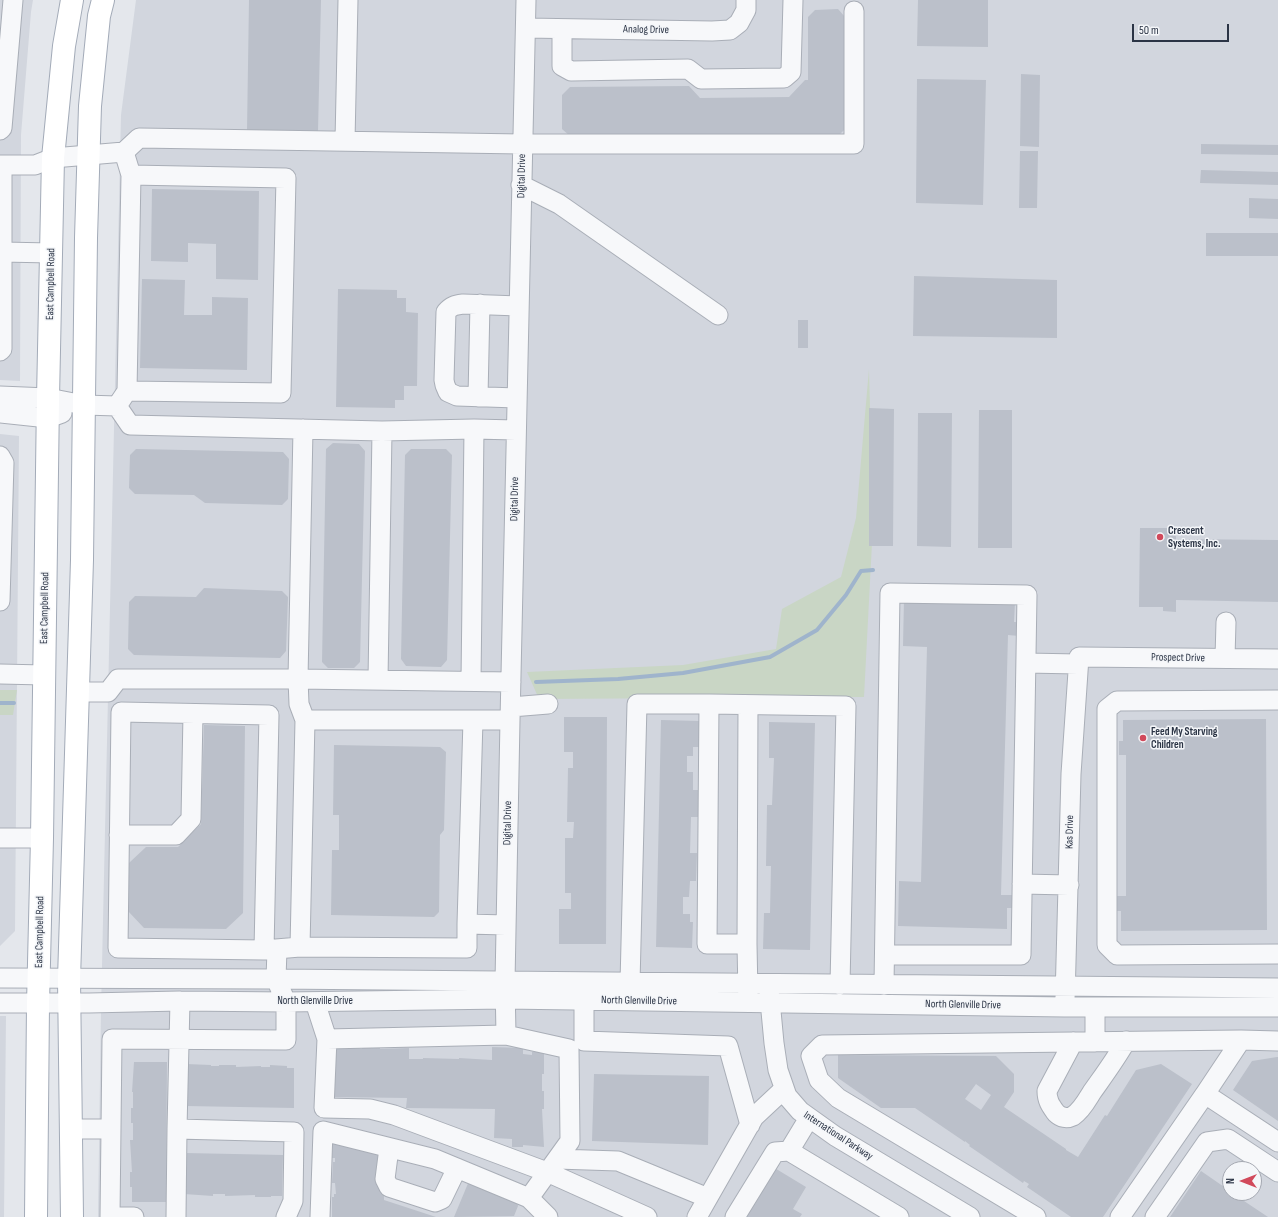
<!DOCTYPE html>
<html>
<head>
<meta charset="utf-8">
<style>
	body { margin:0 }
	#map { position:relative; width:1278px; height:1217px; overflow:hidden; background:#e4e7ec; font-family:"Sofia Sans Condensed",sans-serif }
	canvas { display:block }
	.north { position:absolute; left:1222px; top:1161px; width:40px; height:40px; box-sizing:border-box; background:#f4f6f9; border:1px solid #a4a8b1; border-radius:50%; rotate:270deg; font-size:11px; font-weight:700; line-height:16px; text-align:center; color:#2b3445 }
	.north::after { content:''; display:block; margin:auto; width:14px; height:18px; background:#d1495b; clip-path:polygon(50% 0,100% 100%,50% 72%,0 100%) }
	.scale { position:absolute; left:1132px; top:24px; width:97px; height:18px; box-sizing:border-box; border:2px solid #2b3445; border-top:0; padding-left:5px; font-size:12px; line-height:14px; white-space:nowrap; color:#2b3445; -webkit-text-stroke:3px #f4f6f9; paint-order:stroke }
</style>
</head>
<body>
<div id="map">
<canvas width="1278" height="1217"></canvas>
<div class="north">N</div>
<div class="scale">50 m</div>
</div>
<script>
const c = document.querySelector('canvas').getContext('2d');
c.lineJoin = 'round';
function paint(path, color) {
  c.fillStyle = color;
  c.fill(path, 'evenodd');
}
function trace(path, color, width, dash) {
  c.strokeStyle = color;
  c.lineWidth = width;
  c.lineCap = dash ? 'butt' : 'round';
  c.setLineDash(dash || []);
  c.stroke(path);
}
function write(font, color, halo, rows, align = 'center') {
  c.font = font + ' "Sofia Sans Condensed",sans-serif';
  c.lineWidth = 3;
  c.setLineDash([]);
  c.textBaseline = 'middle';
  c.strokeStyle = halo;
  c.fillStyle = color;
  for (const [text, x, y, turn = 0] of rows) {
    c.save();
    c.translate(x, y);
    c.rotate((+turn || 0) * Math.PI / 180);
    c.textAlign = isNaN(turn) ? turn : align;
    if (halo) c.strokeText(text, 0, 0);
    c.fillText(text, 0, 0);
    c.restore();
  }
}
paint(new Path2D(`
	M0 0H33L31 12 21 135 20 381 0 380Z
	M136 0H1278V1217H98L101 1010 121 115ZM1230 1169H1254V1193H1230Z
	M0 434 19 436 15 931 0 946Z
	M0 1016H6L4 1217H0Z`), '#d2d6de');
paint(new Path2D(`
	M869 369 873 524 864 697 539 699 527 672 683 665 776 649 782 609 841 577 856 518Z
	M0 690H17L13 715H0Z`), '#c9d6c5');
trace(new Path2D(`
	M536 682 618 679 683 673 770 657 817 630 846 595 861 571 873 570
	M0 703H14`), '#9fb4cc', 4);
paint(new Path2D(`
	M249 0H321L318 131 247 130Z
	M918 0H988V47L917 46Z
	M838 9 845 17V129L839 135 570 136 562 129V95L570 87 689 86 700 98 789 97 805 80H808V17L815 10Z
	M1021 74 1040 75 1039 147 1020 146Z
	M917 79 986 80 983 205 916 203Z
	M1201 144 1278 145V155L1201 154Z
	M1020 151H1038L1037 208H1019Z
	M1201 170 1278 172V185L1200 183Z
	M152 189 259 191 258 280 216 279V244L188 243V262L151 261Z
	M1249 198 1278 199V219L1249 218Z
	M1206 233H1278V256H1206Z
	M914 276 1057 280V338L913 336Z
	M142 279 185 280 184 315H212V297L248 298 247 370 140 368Z
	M338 289 397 290V298H406V312L418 313 417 386H404V400H395V408L336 407Z
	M798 320H808V348H798Z
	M869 408 894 409 893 546H869Z
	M979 410H1012V548H978Z
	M918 413H952L951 547 917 546Z
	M333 443 359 444 365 451 360 662 354 668H328L322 662 326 449Z
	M136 449 283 452 289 459 288 499 282 505 205 503 194 495 135 494 129 488 130 455Z
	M411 449H446L452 455 447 660 441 667 406 666 401 659 405 455Z
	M1140 528H1176V539L1278 540V602L1176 600V612L1163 611V607H1139Z
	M204 588 282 591 288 597 286 651 280 658 134 655 128 649 129 602 135 596 196 597Z
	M904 599 1015 602 1014 622H1020L1019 636 1008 635 1001 895H1014V908H1007V929L898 926 899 881 921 882 927 647 903 646Z
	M564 717H607L606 944H559V909H571V893H565V838H573L574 822H567L568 768H573V752H564Z
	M1266 719 1267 930 1121 931V911H1117V896H1126V755H1119V741H1123V720Z
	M661 720 700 721 699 747H693V756H687V772H693V790H699V817H691L690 853H697L696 881H690L689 897H683V914H690V922H693L692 948 656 947Z
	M769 722 815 723 810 950 763 949 764 913H770L771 866H766L767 805H772L774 758H769Z
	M204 725 245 726 243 913 226 929 144 928 128 911 129 863 146 847H178L201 824Z
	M334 745 440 747 446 752 444 830 440 835 439 912 434 917 331 915 332 850H339V815H333Z
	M332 1047 362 1049V1047H380V1049L409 1048V1059H423V1058L459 1059V1058L492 1060V1047L523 1048V1054L532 1055V1052H544V1074H542V1091H544V1109H542L544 1147 523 1145V1147H512V1139L494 1138 495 1109 406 1108 407 1098 332 1097Z
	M838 1055 996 1056 1014 1074V1092L1004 1107 1066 1149V1150L1078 1157 1105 1115 1107 1116 1136 1070 1161 1064 1192 1084 1103 1217H1071L1027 1187 1029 1184 1024 1181 1023 1183 969 1146 970 1145 965 1141V1142L915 1108H881L838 1078ZM976 1084 991 1095 981 1110 965 1099Z
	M1277 1057H1278V1121L1233 1090 1252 1061Z
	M134 1062H167L166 1202H132V1187H130V1172H132L130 1140H133V1123H131V1108H133V1092H132Z
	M186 1064 211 1065V1066H219V1065H236V1067L261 1066V1067H270V1065L287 1066V1068H294V1108L186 1106Z
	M594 1074 709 1076 708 1145 592 1141Z
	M337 1140 384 1154V1200L436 1217H332V1197H334V1194H336L335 1183H332L333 1162H335V1158H332L333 1144Z
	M185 1153 283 1155 282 1196H271V1197H255V1195L225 1196V1194H213V1196L184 1194Z
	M773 1167 806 1187 793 1209 802 1214 800 1217H744L753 1202 755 1204 761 1194 758 1193Z
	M1201 1171 1230 1191V1193H1232L1268 1217H1170Z
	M469 1181 517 1202 518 1206 514 1216 454 1217Z`), '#bbc0ca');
const minor = new Path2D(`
	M526 0 510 720 505 982 506 1035 569 1049 570 1141 529 1198
	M526 28 712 31 730 30 739 23 746 10V0
	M562 29V66L571 71 688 69 701 79 784 78 791 72 793 0
	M0 130 2 128 13 0
	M345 141 348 0
	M0 165H35L53 158 124 152 139 138 522 144H854V11
	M521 185 559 204 718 315
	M2 252 51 253
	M0 351 2 349V165
	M127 391 131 175
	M0 396 48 398 84 405 117 406 130 425 382 431 474 429 516 430
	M478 397 480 304
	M517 398 457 396 448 392 445 385 444 380 446 312C451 306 455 305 463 304L519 306
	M117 406 127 391 281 393 286 178 131 175 124 152
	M0 413 48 418 62 413
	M303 429 298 679 299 704 305 720
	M0 456 4 463 0 601
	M1225 658 1226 622
	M1026 663 1078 664
	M0 674 44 675
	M378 680 382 431
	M471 681 474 429
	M79 692H108L118 679H298L511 682
	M1278 700 1117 701 1107 709V945L1117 955 1278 954
	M748 705 747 944H707L709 704 846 706 840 985
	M511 707 548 704
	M119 835H176L191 819 193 714
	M0 838H42
	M1022 884 1069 885
	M467 924V948L300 947 305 720H473
	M506 925 467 924 473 720H510
	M747 944 748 995
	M264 950 118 948 121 712 269 715 264 950 300 947
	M0 978 276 979 1278 988
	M630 983 637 704H709
	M884 985 890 593 1027 595 1021 955H885
	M769 990 774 1043 778 1070 787 1096 800 1111 835 1136 970 1217
	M1065 999 1071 774 1079 657 1278 659
	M584 1000V1041L728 1046 750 1125
	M180 1001 177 1129 294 1132 293 1201 286 1217
	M315 1002 327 1039
	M0 1003H89L180 1001 286 1002 505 999 1065 1007H1278
	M1095 1007V1042
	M506 1035 327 1039 324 1108 370 1109 394 1115 547 1172 647 1217
	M1073 1042 1047 1091C1047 1101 1051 1106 1056 1113 1061 1118 1067 1119 1073 1116 1082 1110 1087 1100 1092 1092 1104 1075 1116 1059 1126 1041
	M1205 1094 1241 1040
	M71 1129H111
	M389 1148 385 1179 389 1187 435 1202 442 1199 457 1168
	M789 1151 809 1118
	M557 1159 618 1161 708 1198
	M134 1217H110L112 1039 286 1040V1002L276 979 277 949
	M176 1217 177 1129
	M320 1217 323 1131 435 1159 529 1198 548 1217
	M697 1217 754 1117 784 1089
	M735 1217 775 1152 789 1151 899 1217
	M1036 1217 838 1098 819 1080 811 1056 822 1045 1241 1040 1278 1041
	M1120 1217 1205 1094 1278 1142
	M1155 1217 1207 1142 1228 1139 1278 1172`);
const major = new Path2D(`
	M36 1217 38 1004 42 838 48 398 53 158 64 46 72 0
	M72 1217 69 979 82 560 86 238 90 106 99 16 103 0`);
trace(minor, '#a9aeb7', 21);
trace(major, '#a3abb8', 24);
trace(minor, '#f7f8fa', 19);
trace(major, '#fff', 22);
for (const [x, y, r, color] of [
	[1160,537,4,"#d1495b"],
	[1143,738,4,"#d1495b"]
]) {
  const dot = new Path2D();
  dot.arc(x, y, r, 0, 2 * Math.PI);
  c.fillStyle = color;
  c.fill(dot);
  trace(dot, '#f4f6f9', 1.5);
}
write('11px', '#2b3445', '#f4f6f9', [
	["Analog Drive",646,30,1],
	["Digital Drive",522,176,-89],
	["East Campbell Road",51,284,-89],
	["Digital Drive",515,499,-89],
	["East Campbell Road",45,608,-89],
	["Prospect Drive",1178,658,1],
	["Digital Drive",508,823,-89],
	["Kas Drive",1070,832,-89],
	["East Campbell Road",40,932,-89],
	["North Glenville Drive",315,1001],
	["North Glenville Drive",639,1001,1],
	["North Glenville Drive",963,1005,1],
	["International Parkway",838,1136,33]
]);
write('bold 11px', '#2b3445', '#f4f6f9', [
	["Crescent",1168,531],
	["Systems, Inc.",1168,544],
	["Feed My Starving",1151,732],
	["Children",1151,745]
], 'left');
</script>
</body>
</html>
